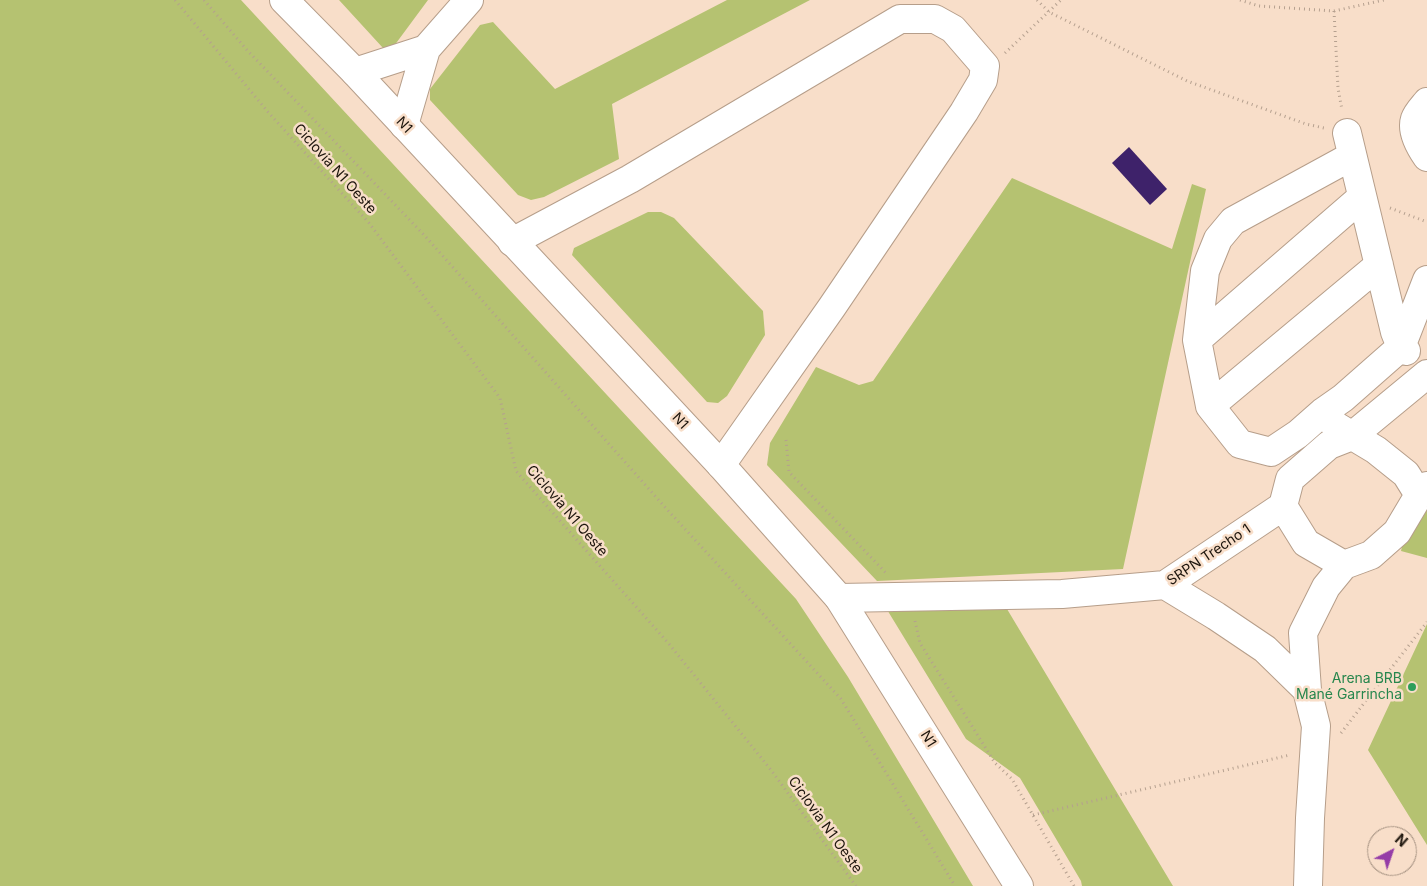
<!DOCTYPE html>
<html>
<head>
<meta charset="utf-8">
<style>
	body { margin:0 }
	#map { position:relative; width:1427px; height:886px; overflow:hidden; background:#f8dec9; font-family:Inter,sans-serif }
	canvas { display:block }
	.north { position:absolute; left:1367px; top:826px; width:50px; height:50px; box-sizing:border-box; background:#f8dec9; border:1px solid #a08d7d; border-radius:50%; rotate:41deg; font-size:14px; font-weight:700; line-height:20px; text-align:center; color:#1c140c }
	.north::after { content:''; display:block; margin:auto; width:18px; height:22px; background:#953ca7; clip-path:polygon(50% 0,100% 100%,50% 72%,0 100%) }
</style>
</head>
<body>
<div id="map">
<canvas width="1427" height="886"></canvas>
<div class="north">N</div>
</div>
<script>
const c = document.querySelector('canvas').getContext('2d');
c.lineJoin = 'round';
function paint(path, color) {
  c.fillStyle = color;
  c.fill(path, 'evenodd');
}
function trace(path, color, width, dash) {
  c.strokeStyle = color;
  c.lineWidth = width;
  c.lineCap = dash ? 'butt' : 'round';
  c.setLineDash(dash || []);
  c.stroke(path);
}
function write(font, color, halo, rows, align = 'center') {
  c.font = font + ' Inter,sans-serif';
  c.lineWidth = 5;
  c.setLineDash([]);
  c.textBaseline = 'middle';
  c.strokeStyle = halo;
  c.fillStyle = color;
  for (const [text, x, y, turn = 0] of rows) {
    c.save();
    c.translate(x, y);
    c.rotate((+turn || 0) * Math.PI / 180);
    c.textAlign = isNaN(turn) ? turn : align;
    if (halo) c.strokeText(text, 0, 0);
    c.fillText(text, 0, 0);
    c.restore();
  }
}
paint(new Path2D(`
	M0 0H241L796 599 848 677 973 886H0Z
	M339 0H428L394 46 383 48Z
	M727 0H810L612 104 619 159 544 197 531 200 518 195 430 100V89L480 25 493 22 555 89Z
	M1012 178 1172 249 1192 184 1206 189 1123 569 877 581 767 465 770 443 816 367 859 385 873 381Z
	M648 212H661L674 218 763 311 765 335 727 396 718 403 707 402 572 255 574 248Z
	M1427 503V558L1401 551 1407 524Z
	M999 603 1007 609 1173 886H1082L1081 881 1020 778 966 739 886 608Z
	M1427 624V845L1368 750Z`), '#b5c271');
paint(new Path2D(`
	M1129 147 1167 189 1150 205 1112 163Z`), '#3e226a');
const minor = new Path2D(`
	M355 72 426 49
	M1427 102C1423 107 1417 113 1415 119 1411 131 1420 147 1427 157
	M404 125 426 49 469 0
	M1347 133 1395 332 1401 347 1406 351
	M512 242 630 179 900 19H935L953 29 985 66 983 80 964 112 832 307 721 465
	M1197 340 1362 197
	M1210 406 1379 265
	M1323 412 1298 434 1271 452 1240 444 1210 406 1197 340 1205 271 1218 239 1233 221 1352 156
	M1419 495 1406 474 1376 450 1336 426 1323 412 1343 398 1401 347 1427 280
	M1283 506 1306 543 1344 565
	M1165 585 1216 616 1265 649 1307 690
	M839 598 1062 594 1165 585 1283 506 1290 479 1329 445 1352 436 1427 374
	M1308 886 1310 818 1316 726 1307 690 1303 633 1326 587 1344 565 1371 555 1397 532 1419 495 1427 486`);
const highway = new Path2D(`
	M284 0 355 72 721 465 839 598 1019 886`);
trace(minor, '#b69e8a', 30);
trace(highway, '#b69e8a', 30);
trace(new Path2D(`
	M175 0 268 112 369 223 500 398 516 471 669 644 771 770 856 886
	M204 0 247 50 426 237 663 505 841 699 955 886
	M1037 0 1049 12 1187 81 1306 124 1324 128
	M1240 0 1259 6 1334 11 1384 0
	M1334 11 1338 88 1342 110
	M1005 53 1061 0
	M1390 208 1427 222
	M786 440 789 472 886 573
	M915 621 920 643 995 763 1012 779 1074 886
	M1341 733 1427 622
	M1033 815 1290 755`), '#b5a08f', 3, [1, 4]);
trace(minor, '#fff', 28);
trace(highway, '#fff', 28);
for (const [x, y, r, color] of [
	[1412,687,5,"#2e9e5b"]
]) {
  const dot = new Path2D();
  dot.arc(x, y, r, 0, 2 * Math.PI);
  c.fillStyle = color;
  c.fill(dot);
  trace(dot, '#f8dec9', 2);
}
write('14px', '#1c140c', '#f8dec9', [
	["N1",404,125,47],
	["Ciclovia N1 Oeste",335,169,48],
	["N1",680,421,47],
	["Ciclovia N1 Oeste",567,511,49],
	["SRPN Trecho 1",1209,555,-34],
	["N1",928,739,58],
	["Ciclovia N1 Oeste",825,825,54]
]);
write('14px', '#27864d', '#f8dec9', [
	["Arena BRB",1402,679],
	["Mané Garrincha",1402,695]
], 'right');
</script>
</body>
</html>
